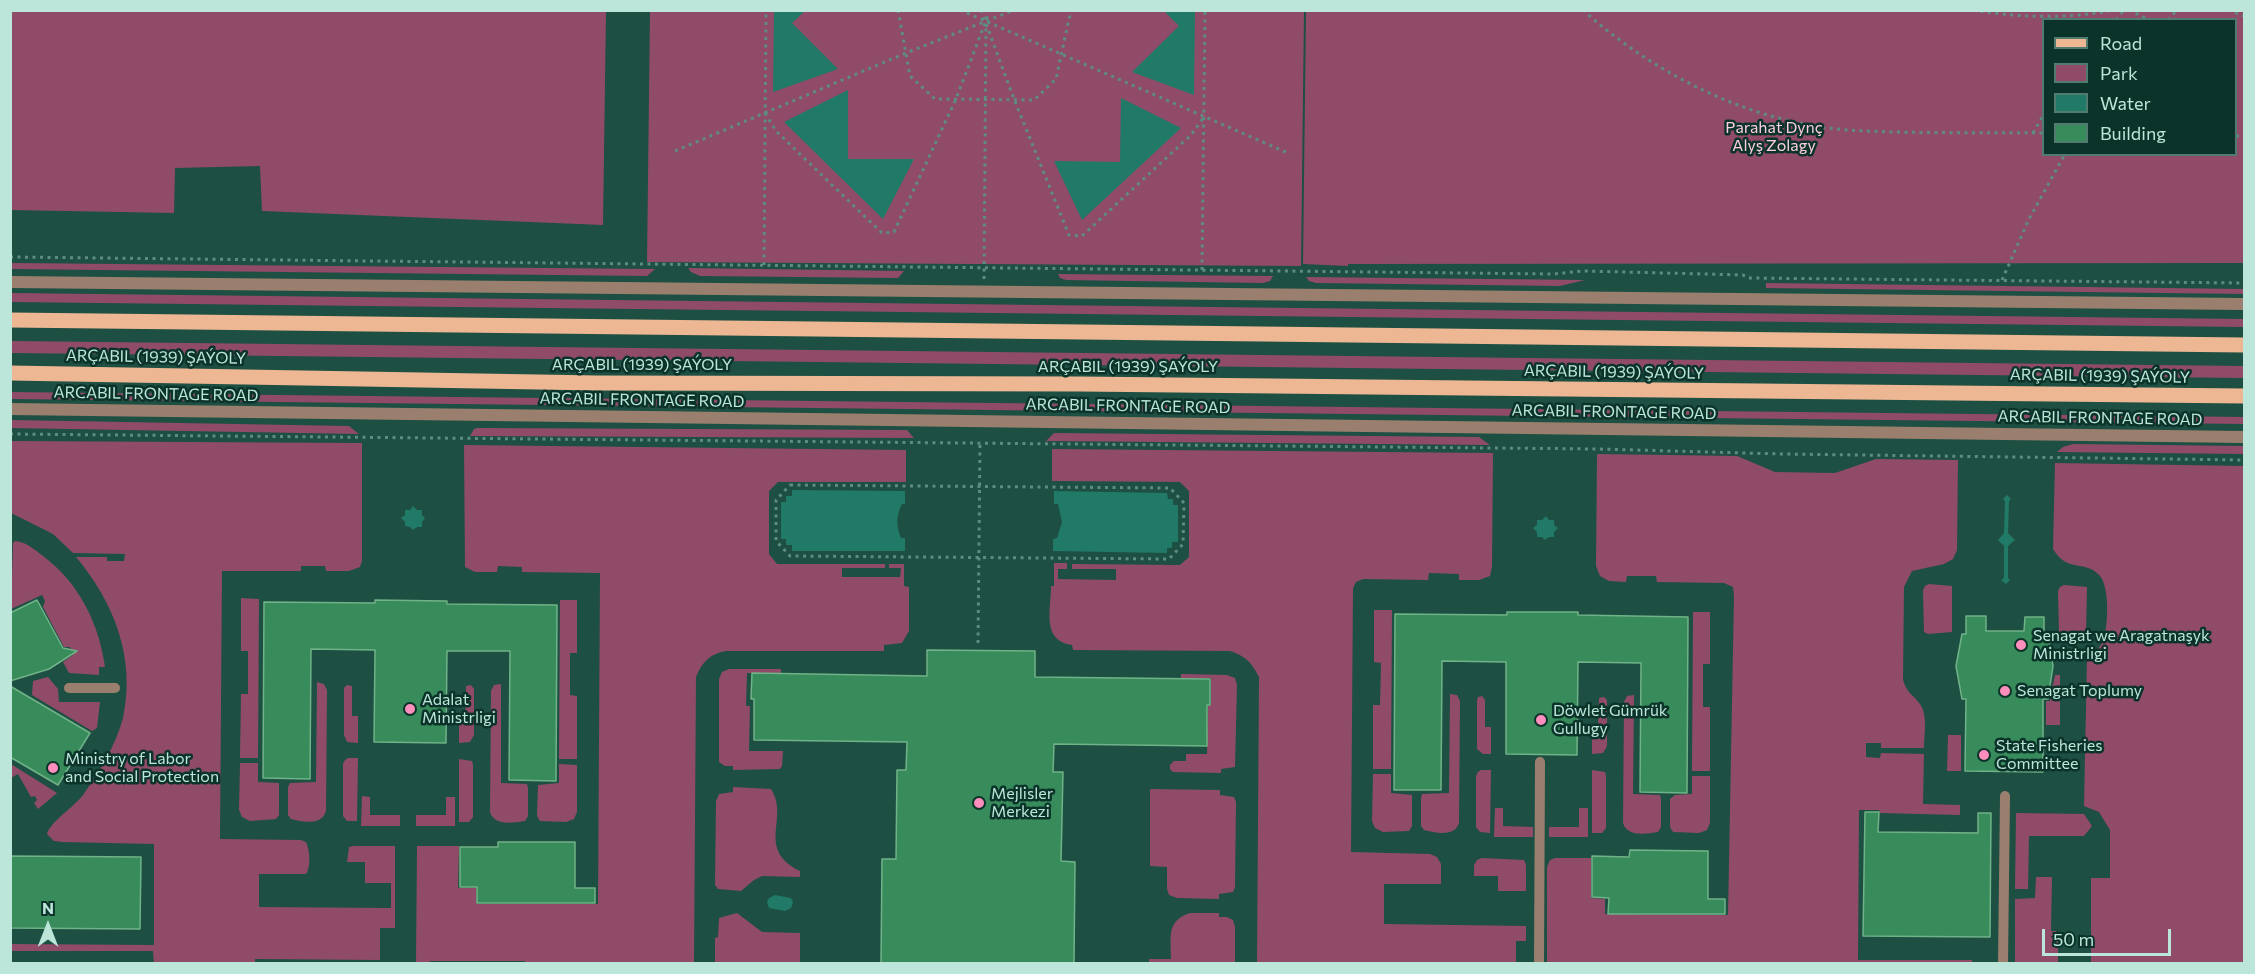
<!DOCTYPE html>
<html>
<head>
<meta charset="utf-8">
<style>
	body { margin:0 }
	#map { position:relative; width:2255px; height:974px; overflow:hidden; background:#1e4f43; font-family:Commissioner,sans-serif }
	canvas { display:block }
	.frame { position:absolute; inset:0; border:12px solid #bce6d9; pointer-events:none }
	.legend { position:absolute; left:2042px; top:18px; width:195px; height:138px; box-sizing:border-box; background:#0b332a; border:2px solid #527b70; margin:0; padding:8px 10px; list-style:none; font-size:18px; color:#bce6d9 }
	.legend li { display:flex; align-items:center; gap:12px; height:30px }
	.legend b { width:30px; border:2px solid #527b70 }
	.north { position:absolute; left:18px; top:896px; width:60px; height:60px; -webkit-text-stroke:4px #0b332a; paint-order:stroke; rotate:0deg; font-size:16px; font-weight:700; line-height:24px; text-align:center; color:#bce6d9 }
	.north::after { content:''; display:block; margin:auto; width:21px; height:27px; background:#bce6d9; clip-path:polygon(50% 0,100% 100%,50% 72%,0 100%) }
	.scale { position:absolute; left:2042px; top:929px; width:129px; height:27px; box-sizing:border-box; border:3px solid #bce6d9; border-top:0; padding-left:8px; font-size:18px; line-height:21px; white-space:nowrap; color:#bce6d9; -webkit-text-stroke:4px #0b332a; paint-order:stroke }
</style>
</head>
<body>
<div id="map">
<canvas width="2255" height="974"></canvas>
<div class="frame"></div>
<ul class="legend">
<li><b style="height:8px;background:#eeb793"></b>Road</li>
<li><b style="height:16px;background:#904b68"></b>Park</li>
<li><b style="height:16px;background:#217a67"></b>Water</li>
<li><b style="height:16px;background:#388b5a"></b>Building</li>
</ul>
<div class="north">N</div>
<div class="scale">50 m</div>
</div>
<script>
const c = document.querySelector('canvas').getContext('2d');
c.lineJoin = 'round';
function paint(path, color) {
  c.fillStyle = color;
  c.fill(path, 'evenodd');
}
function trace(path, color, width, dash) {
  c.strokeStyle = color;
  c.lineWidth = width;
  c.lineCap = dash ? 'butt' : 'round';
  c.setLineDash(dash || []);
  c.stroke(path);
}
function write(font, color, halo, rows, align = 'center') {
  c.font = font + ' Commissioner,sans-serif';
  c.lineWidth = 5;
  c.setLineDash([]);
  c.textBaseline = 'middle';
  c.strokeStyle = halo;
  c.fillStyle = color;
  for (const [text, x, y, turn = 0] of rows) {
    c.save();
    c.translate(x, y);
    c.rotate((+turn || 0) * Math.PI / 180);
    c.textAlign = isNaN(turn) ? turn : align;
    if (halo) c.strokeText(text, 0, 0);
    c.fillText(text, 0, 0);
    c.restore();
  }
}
paint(new Path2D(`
	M11 10 606 11 603 225 262 211 260 166 175 168 174 213 11 210Z
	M650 11H1304L1301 266 647 262Z
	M1306 11H2244V263L1348 264V266L1303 264ZM2044 20H2236V154H2044Z
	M11 263 655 269 647 276 11 269Z
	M688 268 904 271 898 278 700 276 691 272Z
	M1058 274 1273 276 1270 281 1263 283 1066 280 1060 278Z
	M1306 277 1585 280 1560 286 1316 283 1309 281Z
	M1766 283 2244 289V294L1766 288Z
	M11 293 2244 319V327L11 302Z
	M11 341 2244 366V378L11 353Z
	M11 392 2244 417V424L11 399Z
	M11 420 349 426 359 434 11 428Z
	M477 428 907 430 914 438 470 436 474 429Z
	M1054 433 1479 437 1490 445 1046 441Z
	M11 441 362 443V561L360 567 349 571H326L325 566H301V571H222L220 839 301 840 306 842C310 850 311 867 306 874H259V907L391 908V883H365V862H347L349 847 354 846H395V928H380V960L255 959V964H154L153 951H11V944L154 945V844L62 842 54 841 47 834C50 822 74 807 83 795 99 772 116 745 123 718 136 658 114 602 76 557H107V561H124L125 554 73 553 53 534 11 513Z
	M2073 444 2244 446V454L2057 452 2063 447Z
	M464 445 906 450V482H778L769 491V554L777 564H885V568H842V577H900L901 568H889V564H904V586L909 587V631L902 643 884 645V651H726C710 654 702 662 696 677L694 963 525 964V961H430V963H416L417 846H459L458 888H476L477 904H598L600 573 522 572V567L498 566 497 572H475L465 567Z
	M1052 449 1493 453 1492 566 1490 576 1479 580H1459V574L1429 573 1428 580 1363 579 1356 582 1353 588 1351 852 1430 854 1437 857 1441 864V884H1384V924L1526 926V941H1516V963H1257L1259 677C1251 662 1247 657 1230 651L1073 650 1072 645C1041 641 1051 609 1051 586H1054V563H1067V569H1058V579L1116 580V569H1072V564L1180 565 1189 557V491L1180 482 1052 481Z
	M1597 454 1737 456 1775 472 1835 473 1876 459 1958 460 1957 550 1953 559 1944 564 1912 571 1904 587 1903 680C1908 695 1912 693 1920 704 1928 715 1924 736 1924 748H1881V743H1866V757L1880 758 1881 753 1924 754 1923 804 1960 805V815L1880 813 1879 810H1859L1858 960H1972V963H1547V867L1550 860 1555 858H1591V898L1605 899V914L1728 915 1734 596 1733 587 1724 583 1657 582 1656 576H1627L1626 582 1609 581 1600 576 1596 566Z
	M2055 463 2244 466V963H2091V878H2110V830L2099 812 2084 806 2087 657C2091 653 2098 650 2101 645 2109 631 2110 588 2100 576 2086 559 2068 574 2053 549Z
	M15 541C26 542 34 549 43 556 79 583 99 623 105 667H99V675L69 673 63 662 73 655 70 647H64L43 607 45 601 42 595 11 609 13 543Z
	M1929 584 1952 586V632L1928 634 1924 632 1923 590 1925 586Z
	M2064 585 2087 587 2086 633 2063 634 2059 633 2058 591 2060 587Z
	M241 598 259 599 258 758H240L241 694H248V651H241Z
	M560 600H577V653H570V695L577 696V759H559Z
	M1374 610H1392L1391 769H1373V705H1380L1381 663 1374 662Z
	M1693 612H1710V664H1703V707H1710V771H1692Z
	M729 669H781V673H747L746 706H750L749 751H783L782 766 780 769 733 770V766H725L719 762V679L722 672Z
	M1181 674 1227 675 1235 678 1237 685 1235 767 1221 769V773L1173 772 1170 769V765L1174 761H1186V754H1207L1208 706 1211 705V678H1181Z
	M2055 675H2060V725H2046V701H2050Z
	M48 677 58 689 59 702H100L97 728 92 731 32 695 33 681Z
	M317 682 324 684 327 690 326 811C322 826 303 822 291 819L288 815V787L290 783 316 782Z
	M501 684V783L527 784 528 788V816L525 821C513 823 494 826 490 812L491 691 494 685Z
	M347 685 352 686V716H358V743L347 742 344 735V688Z
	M471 685 474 689V735L470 742 459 743V717L465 716 466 689V686Z
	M1450 694 1457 695 1460 701 1459 823C1455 837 1436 833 1424 830L1421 826V798L1422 794 1449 793Z
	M1634 695 1633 794 1660 795 1661 799V827L1658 832C1646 834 1627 837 1623 823L1624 702 1627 696Z
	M1482 696 1485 700V727H1491V754H1483L1477 749V700L1478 697Z
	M1604 697 1607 700V746L1603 753 1592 754V728L1598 727 1599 698Z
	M1948 735H1961V771H1947Z
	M348 758H358L357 821H347L343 816V764L345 760Z
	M459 759 472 761 473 765V817L469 822H459Z
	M240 763H258V782L279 783V815L276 819 250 821 242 817 239 810Z
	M10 764H11L57 793 38 809 34 803 37 800 35 796 31 797 18 774 11 778Z
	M559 764 577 765V812L574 819 566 822 540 821 537 816 538 785 559 783Z
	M1481 770H1491L1490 833 1480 832 1476 827V776L1478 772Z
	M1592 770 1605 772 1606 776V828L1602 833H1592Z
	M1373 774H1391V793L1412 795V826L1409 831 1383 832 1375 828 1372 821Z
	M1692 776H1710V823L1707 830 1699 833 1673 832 1670 827V799L1675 795 1692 794Z
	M733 787 771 789C790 818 755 849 800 871V877L762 876 754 880 741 891 718 889 715 885 716 801 719 794 733 792Z
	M1150 789 1220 790V795L1234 797 1236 802 1235 887 1233 892 1219 894V899L1177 898 1169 895 1167 889V867L1150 866Z
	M362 796 370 797V815H400V826H361Z
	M446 797H455V826H416V815H446Z
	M1495 808H1503V826L1533 827V837H1494Z
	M1579 808H1588V837H1549V827H1579Z
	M2016 813 2084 814 2092 826 2084 836H2029L2028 889H2015Z
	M1482 858 1524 860 1526 865V891H1498V876H1474V865L1477 860Z
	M2036 877H2052L2051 931H2058V963H2015V899L2035 898Z
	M737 913 762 932 800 933V963H715V938L718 937 719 918Z
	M1190 913H1219V917H1227L1233 920 1235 927V963H1149V959H1171C1171 937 1166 921 1190 913Z`), '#904b68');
paint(new Path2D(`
	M774 11H805L792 23 838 69 773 92Z
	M1164 11H1195L1194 95 1132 72 1179 26Z
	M848 90V159H914L883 219 784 122Z
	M1121 98 1181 128 1082 220 1054 161 1120 162Z
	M792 490 905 491V504H902C896 515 896 526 901 538H905V551H792V545H786V539H781V502H786V496H792Z
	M1054 491 1167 493 1168 499H1173V505H1178V542H1172V548H1167V553L1053 551V539L1057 538 1062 522 1058 504H1054Z
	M2007 495 2011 499 2009 501 2008 533 2015 540 2008 546V578L2010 580 2006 584 2001 580 2004 578V546L1998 540 2004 533 2005 501 2003 499Z
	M413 506 417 510H422V515L425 518 422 522V527H417L413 530 410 527 405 526V522L401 518 405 515V510H410Z
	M1546 516 1549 520H1554V525L1558 528 1554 532V537H1549L1545 540 1542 537H1537V532L1533 528 1537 525V520H1542Z
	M775 895 791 898 793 902 791 908 785 911 769 908 767 902 769 898Z`), '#217a67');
const building = new Path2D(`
	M37 600 63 648 77 651 49 669 10 681V613Z
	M375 600 447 601V604L557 605 556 781 509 780 510 651H447L446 743 374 742 375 650 311 649 310 779 263 778 264 602 375 603Z
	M1507 612H1578V615L1688 617 1687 793 1640 792 1641 663 1578 662 1577 755 1506 754V662L1442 661 1441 790H1394L1395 614 1507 615Z
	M1966 616H1986V631H2024L2025 617H2044V634H2048L2053 666 2048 699H2043V772L1965 771 1966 699H1962L1956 666 1962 634H1966Z
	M927 650 1035 651V677L1210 679V705H1207V746L1054 744 1053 772H1063L1061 861 1075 862 1074 963H881L882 859H896L897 770H906L907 742 754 740V699H751L752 673 927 676Z
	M10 686 90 733 58 785 10 757Z
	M1865 812H1879L1878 832 1978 833V813H1991L1990 937 1863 936Z
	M498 842H575V888H595V903H477V887H460V847H498Z
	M1630 850 1708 851V899H1725V914H1608L1609 898 1592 897V856L1629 857Z
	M10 856 141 857 140 929 10 928Z`);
paint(building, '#388b5a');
trace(building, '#70b388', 1.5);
trace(new Path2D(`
	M898 10 910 76 935 99 1034 100 1056 79 1071 10
	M960 10 1290 154
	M981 10 1014 99 1069 235 1082 236 1191 135 1204 117
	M1583 10C1654 74 1751 123 1848 130 1913 134 1979 132 2044 133
	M1973 10C2020 18 2067 19 2114 10
	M2129 10 2149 20
	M2228 10 2244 16
	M2116 20 2124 10
	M2168 20 2177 10
	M765 113 776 131 882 233 894 232 956 99 990 10
	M2033 133 2044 114
	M2236 136H2244
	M675 151 906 53 1014 10
	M10 257 1554 274 1583 271 1743 275 1748 278 2244 283
	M764 265 766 10
	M1202 270 1205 10
	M984 279 986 24
	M2002 280 2029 219 2065 154
	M10 434 1598 449 1782 454 2244 460
	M790 485 1170 488 1184 503 1183 544 1169 559 790 556 776 541V500Z
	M978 643 980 443`), '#5e8c80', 3, [3, 4.5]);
trace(new Path2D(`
	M69 688H115
	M1539 964 1540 762
	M2003 964 2005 796`), '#9a7f6e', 10);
trace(new Path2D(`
	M10 282 2244 304
	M10 409 2244 437`), '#9a7f6e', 12);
trace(new Path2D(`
	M10 320 2244 345
	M10 373 597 383 1079 384 2244 396`), '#eeb793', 15);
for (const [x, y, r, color] of [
	[2021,645,6,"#fe8ebc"],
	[2005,691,6,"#fe8ebc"],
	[410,709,6,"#fe8ebc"],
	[1541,720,6,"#fe8ebc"],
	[1984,755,6,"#fe8ebc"],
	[53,768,6,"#fe8ebc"],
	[979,803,6,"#fe8ebc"]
]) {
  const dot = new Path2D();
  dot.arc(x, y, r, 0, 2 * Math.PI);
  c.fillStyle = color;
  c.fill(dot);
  trace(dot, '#0b332a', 2);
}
write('16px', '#fdcedf', '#0b332a', [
	["Parahat Dynç",1774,128],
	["Alyş Zolagy",1774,146]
]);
write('16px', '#bce6d9', '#0b332a', [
	["ARÇABIL (1939) ŞAÝOLY",156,357,1],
	["ARÇABIL (1939) ŞAÝOLY",642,365],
	["ARÇABIL (1939) ŞAÝOLY",1128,367],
	["ARÇABIL (1939) ŞAÝOLY",1614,372,1],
	["ARÇABIL (1939) ŞAÝOLY",2100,376,1],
	["ARCABIL FRONTAGE ROAD",156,394,1],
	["ARCABIL FRONTAGE ROAD",642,400,1],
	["ARCABIL FRONTAGE ROAD",1128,406,1],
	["ARCABIL FRONTAGE ROAD",1614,412,1],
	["ARCABIL FRONTAGE ROAD",2100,418,1]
]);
write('16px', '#bce6d9', '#0b332a', [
	["Senagat we Aragatnaşyk",2033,636],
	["Ministrligi",2033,654],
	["Senagat Toplumy",2017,691],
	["Adalat",422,700],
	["Ministrligi",422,718],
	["Döwlet Gümrük",1553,711],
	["Gullugy",1553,729],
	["State Fisheries",1996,746],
	["Committee",1996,764],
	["Ministry of Labor",65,759],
	["and Social Protection",65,777],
	["Mejlisler",991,794],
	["Merkezi",991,812]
], 'left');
</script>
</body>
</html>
